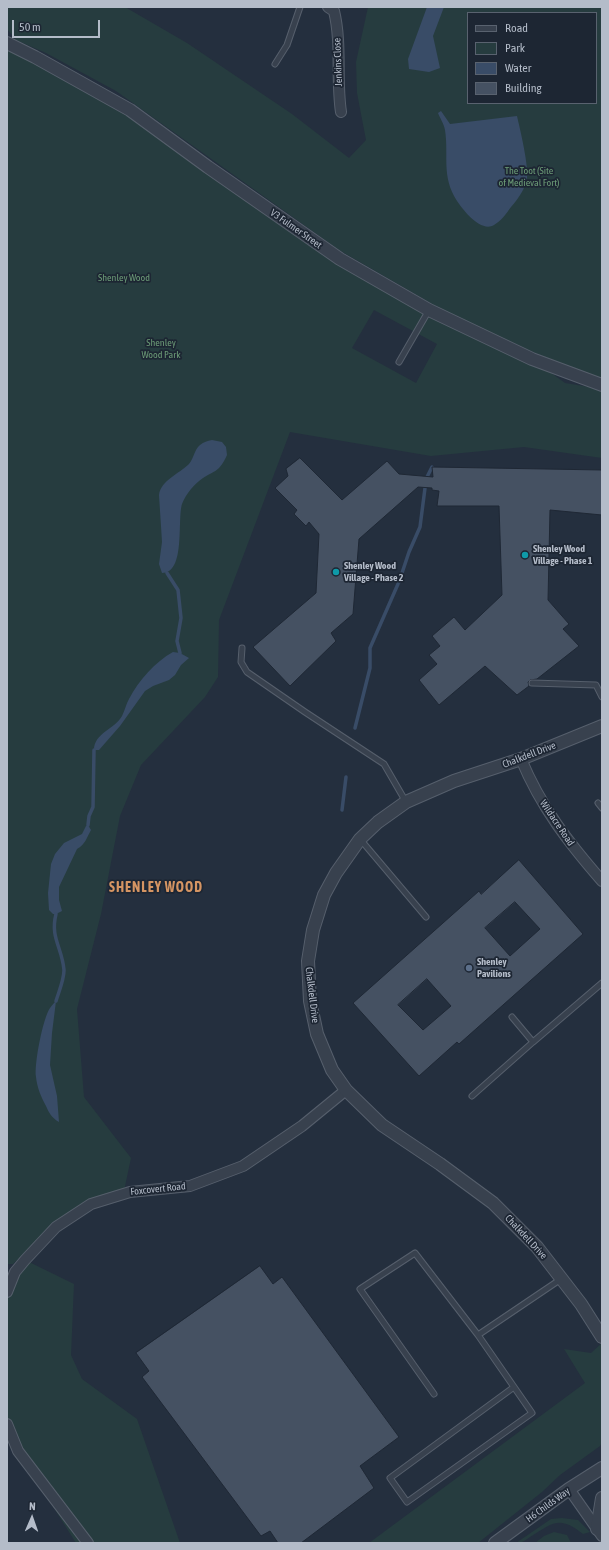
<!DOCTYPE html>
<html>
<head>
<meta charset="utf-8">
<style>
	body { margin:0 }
	#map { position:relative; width:609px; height:1550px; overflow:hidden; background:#242f3e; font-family:"Asap Condensed",sans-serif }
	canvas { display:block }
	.frame { position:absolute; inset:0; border:8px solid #b4bcc9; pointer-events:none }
	.legend { position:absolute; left:467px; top:12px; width:130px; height:92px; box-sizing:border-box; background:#1d2633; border:1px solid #59626f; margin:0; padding:5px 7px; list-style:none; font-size:12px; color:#b4bcc9 }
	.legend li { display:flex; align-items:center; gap:8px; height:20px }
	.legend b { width:20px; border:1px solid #59626f }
	.north { position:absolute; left:12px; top:1498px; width:40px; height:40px; -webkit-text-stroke:3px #1d2633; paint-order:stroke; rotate:2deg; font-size:11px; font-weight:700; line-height:16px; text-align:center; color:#b4bcc9 }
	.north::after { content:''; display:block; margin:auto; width:14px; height:18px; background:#b4bcc9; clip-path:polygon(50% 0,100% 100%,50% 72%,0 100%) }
	.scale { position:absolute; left:12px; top:20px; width:88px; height:18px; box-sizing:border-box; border:2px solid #b4bcc9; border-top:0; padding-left:5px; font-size:12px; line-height:14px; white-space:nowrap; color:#b4bcc9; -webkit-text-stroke:3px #1d2633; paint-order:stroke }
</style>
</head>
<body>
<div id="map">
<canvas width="609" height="1550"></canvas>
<div class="frame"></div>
<ul class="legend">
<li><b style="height:5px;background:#38414e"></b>Road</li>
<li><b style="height:11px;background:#263c3f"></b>Park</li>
<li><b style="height:11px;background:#394c67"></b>Water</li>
<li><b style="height:11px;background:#455162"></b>Building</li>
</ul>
<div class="north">N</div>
<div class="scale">50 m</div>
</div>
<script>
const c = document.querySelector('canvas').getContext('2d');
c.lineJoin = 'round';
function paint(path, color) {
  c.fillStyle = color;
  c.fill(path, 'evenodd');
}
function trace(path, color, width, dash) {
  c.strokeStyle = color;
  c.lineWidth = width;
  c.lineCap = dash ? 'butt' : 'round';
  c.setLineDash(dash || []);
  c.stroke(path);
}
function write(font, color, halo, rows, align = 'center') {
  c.font = font + ' "Asap Condensed",sans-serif';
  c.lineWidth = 3.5;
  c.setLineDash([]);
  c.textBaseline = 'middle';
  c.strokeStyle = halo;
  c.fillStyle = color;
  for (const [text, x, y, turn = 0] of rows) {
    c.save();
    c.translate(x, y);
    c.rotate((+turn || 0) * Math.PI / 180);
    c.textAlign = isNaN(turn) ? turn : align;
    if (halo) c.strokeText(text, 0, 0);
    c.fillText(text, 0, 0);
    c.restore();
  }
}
paint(new Path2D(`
	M7 7H125L187 43 292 114 349 158 366 140 357 93 356 62 368 7H602V382L583 372 535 353 446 312 339 250 116 91 46 53 16 40 7 29ZM468 13H596V103H468Z
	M7 43 130 110 340 259 532 359 565 383 602 389V458L524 447 431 456 290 432 219 620 218 677 205 697 141 765 120 816 101 914 77 1009 84 1097 131 1158 124 1191 53 1225 13 1264H8ZM374 310 437 344 416 383 352 348Z
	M25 1260 74 1284 71 1355 82 1379 137 1419 180 1543H76L18 1451 7 1424V1292Z
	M602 1343V1442L600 1446 560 1475 542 1492 478 1543H369L585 1383 564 1349 591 1353Z
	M562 1518 578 1520 590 1532 583 1534C559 1515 553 1523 530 1537 524 1541 522 1543 516 1543L551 1519Z
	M554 1532 567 1535 571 1543H535L544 1536Z`), '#263c3f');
paint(new Path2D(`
	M427 7H444L433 36 440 68 429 72 409 69 408 59Z
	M441 111 450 124 517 116C520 129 529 166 527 179 525 189 518 199 511 207 506 214 501 221 494 225 481 233 463 210 457 201 441 176 449 156 445 130 444 124 440 118 438 113Z
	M212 440 222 442 226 447 227 455C225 459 223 464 219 468 215 472 209 474 203 478 194 484 186 494 182 504 177 520 186 573 162 573L159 564 162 542 159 495C161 480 179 474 189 464 194 458 194 450 200 445 204 442 207 441 212 440Z
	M173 652 180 653 189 658 181 665 175 675 169 680 153 686 145 691 120 726 99 750H94C94 733 115 729 122 716 125 710 126 704 129 699 139 680 155 662 173 652Z
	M88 825 91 830C87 837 85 845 77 849L59 887V900L62 911 56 914H53L49 910 48 893 51 864 55 854 64 843 82 834 86 826Z
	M56 1001 52 1033 50 1065 57 1096 59 1122C52 1118 49 1113 46 1106 41 1097 37 1087 36 1077 34 1064 43 1018 50 1008 52 1005 54 1003 56 1001Z`), '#394c67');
trace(new Path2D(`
	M427 477 432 467
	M167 573 178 590 181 618 177 641 180 653
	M399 582 409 552 420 527 425 488
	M355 728 370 668V648L398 584
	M342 810 346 777
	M88 825 89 816 93 807 94 750
	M56 1001C59 991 64 980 64 970 62 947 50 938 56 914`), '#394c67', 3.5);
const building = new Path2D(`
	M300 458 342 500 387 461 399 474 433 477 432 467 602 470V515L550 510 548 600 569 624 563 629 579 646 537 679 530 680 528 682 529 686 517 695 485 666 439 705 419 680 437 664 429 655 440 646 432 636 454 617 465 630 502 595 499 506H437L439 491 432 490V488L418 487 359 539 353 614 331 633 336 641 290 686 253 647 316 593 319 534 309 522 306 526 294 514 297 510 275 488 288 476 286 469Z
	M519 860 583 934 459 1044 457 1042 419 1076 353 1003 479 891 481 894ZM515 902 540 929 510 956 485 928ZM427 979 451 1006 423 1030 398 1005Z
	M260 1266 273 1284 282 1277 399 1437 360 1466 374 1488 301 1543H278L270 1531 261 1536 142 1377 149 1371 136 1353Z`);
paint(building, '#455162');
trace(building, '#1f2835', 1);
const service = new Path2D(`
	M275 64 287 45 300 7
	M399 362 429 310
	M242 648 241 662 247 672 305 712 384 764 406 802
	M532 683 596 685 602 697
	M598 803 602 808
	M360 839 426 917
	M512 1017 533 1042 602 983
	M472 1096 533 1042
	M478 1335 532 1413 407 1502 390 1478 514 1387
	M434 1394 360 1289 415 1253 478 1335 561 1279`);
const minor = new Path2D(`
	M328 7 334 11C342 44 336 79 341 112
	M521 759C541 807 568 842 602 881
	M7 1292 15 1272 25 1260 56 1227 91 1204 130 1192 190 1186 243 1166 302 1126 346 1090
	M7 1424 18 1451 88 1543
	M569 1489 602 1536`);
const tertiary = new Path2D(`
	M7 43 35 57 130 110 208 167 340 259 429 310 532 359 602 385
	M602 726 521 759 454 781 406 802 378 822 360 839 336 873 324 895 313 930 308 961 310 1001 317 1034 332 1070 346 1090 382 1125 440 1164 493 1203 537 1247 581 1304 602 1337
	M597 1529 602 1498
	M495 1543 569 1489 602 1468`);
trace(service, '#565f6c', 7);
trace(minor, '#565f6c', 12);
trace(tertiary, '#565f6c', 14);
trace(service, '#38414e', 5);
trace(minor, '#38414e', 10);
trace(tertiary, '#38414e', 12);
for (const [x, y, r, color] of [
	[525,555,4,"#0f9aa8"],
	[336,572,4,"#0f9aa8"],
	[469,968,4,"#5c6f8a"]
]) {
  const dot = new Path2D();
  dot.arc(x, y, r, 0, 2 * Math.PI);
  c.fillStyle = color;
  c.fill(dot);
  trace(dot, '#1d2633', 1.5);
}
write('10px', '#b4bcc9', '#1d2633', [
	["Jenkins Close",338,62,-92],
	["V3 Fulmer Street",296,229,35],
	["Chalkdell Drive",529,755,-21],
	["Wildacre Road",557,823,56],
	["Chalkdell Drive",312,995,83],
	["Foxcovert Road",158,1189,-6],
	["Chalkdell Drive",526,1237,47],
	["H6 Childs Way",548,1505,-36]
]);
write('10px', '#6b9a76', '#1d2633', [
	["The Toot (Site",529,171],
	["of Medieval Fort)",529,183],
	["Shenley Wood",124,278],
	["Shenley",161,343],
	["Wood Park",161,355]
]);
write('bold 10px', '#b4bcc9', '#1d2633', [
	["Shenley Wood",533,549],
	["Village - Phase 1",533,561],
	["Shenley Wood",344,566],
	["Village - Phase 2",344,578],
	["Shenley",477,962],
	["Pavilions",477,974]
], 'left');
c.letterSpacing = '1px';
write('bold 14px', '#d59563', '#1d2633', [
	["SHENLEY WOOD",156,888]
]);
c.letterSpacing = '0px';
</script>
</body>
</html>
